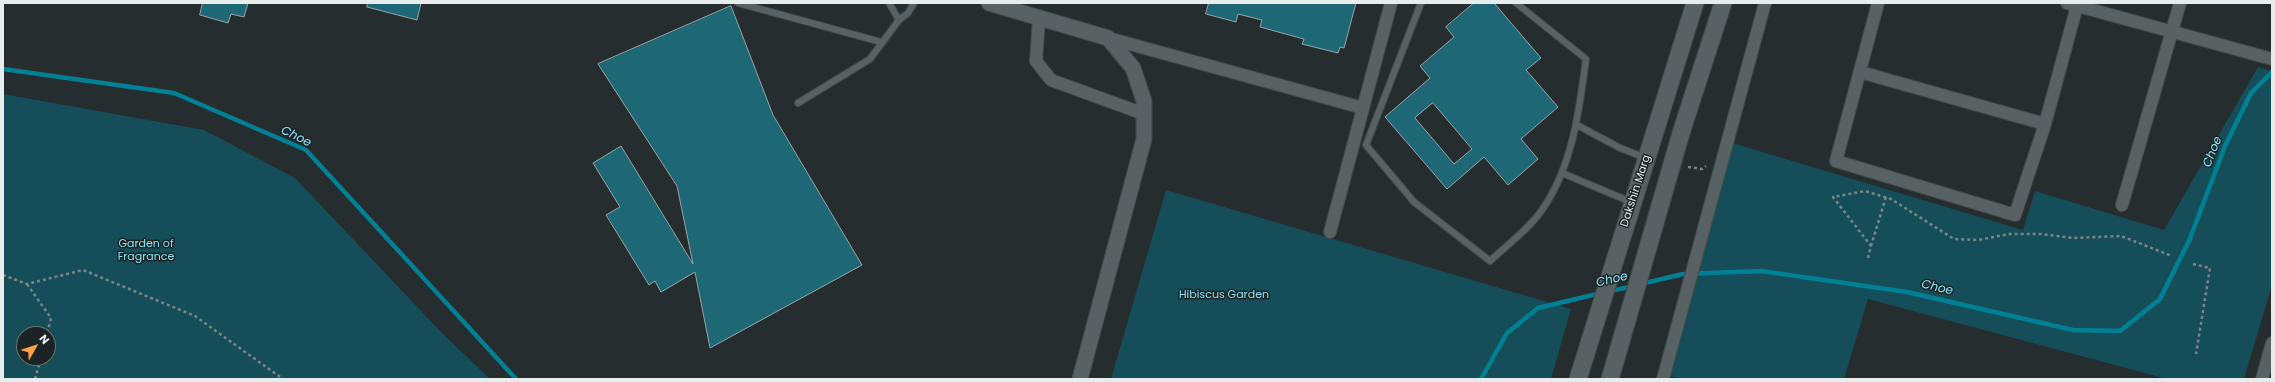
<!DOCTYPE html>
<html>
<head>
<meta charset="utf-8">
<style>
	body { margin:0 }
	#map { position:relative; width:2275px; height:382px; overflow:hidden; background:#252d2f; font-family:Poppins,sans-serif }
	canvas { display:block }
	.frame { position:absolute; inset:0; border:4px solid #e7eced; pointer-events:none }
	.north { position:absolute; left:16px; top:326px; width:40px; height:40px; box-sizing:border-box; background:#1c2325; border:1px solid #6d7375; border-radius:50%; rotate:51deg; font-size:11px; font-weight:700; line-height:16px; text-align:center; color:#e7eced }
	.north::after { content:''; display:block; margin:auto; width:14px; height:18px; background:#f7a148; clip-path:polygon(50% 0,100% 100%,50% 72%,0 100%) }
</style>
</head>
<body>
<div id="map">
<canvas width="2275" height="382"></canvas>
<div class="frame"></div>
<div class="north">N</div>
</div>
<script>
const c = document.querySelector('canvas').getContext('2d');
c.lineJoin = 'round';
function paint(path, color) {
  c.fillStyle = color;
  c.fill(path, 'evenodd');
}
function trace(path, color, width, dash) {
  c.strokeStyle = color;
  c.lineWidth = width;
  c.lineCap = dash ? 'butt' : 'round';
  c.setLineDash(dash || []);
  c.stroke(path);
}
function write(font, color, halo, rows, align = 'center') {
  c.font = font + ' Poppins,sans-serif';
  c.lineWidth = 3;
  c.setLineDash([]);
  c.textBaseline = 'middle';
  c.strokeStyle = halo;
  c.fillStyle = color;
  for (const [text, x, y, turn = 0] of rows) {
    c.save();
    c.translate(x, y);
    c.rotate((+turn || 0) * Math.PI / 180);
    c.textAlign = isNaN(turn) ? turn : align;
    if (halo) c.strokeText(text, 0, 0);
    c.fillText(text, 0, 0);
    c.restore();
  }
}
paint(new Path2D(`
	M2258 67 2272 71V285L2244 379H2167L1868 299 1844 379H1682L1664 374 1732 143 2023 230 2035 191 2164 230Z
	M3 94 204 130 295 178 441 332 490 379H3ZM24 334H48V358H24Z
	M1166 190 1571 309 1551 379H1111Z`), '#154e59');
trace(new Path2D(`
	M3 69 174 93 306 150 516 379
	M1641 284 1683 274 1761 271 1907 292 2073 330 2120 331 2160 299 2189 241 2225 146 2251 93 2272 72
	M1610 291 1634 286
	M1481 379 1507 333 1538 308 1601 293`), '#008094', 4.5);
const building = new Path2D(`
	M203 3H248L244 17 231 14 228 23 200 15Z
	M368 3H421L417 20 367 7Z
	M1209 3H1356L1344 48 1340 47 1338 53 1302 44 1304 39 1260 27 1262 20 1238 14 1236 22 1206 14Z
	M1474 3H1494L1541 58 1526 70 1558 107 1521 139 1538 159 1508 185 1484 157 1447 189 1385 117 1430 78 1420 66 1454 37 1446 27ZM1433 103 1472 149 1454 164 1415 118Z
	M731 6 773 115 862 265 710 348 695 272 661 292 655 281 649 285 606 215 620 207 593 163 621 146 693 264 677 186 598 64Z`);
paint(building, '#1e6775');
trace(building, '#9aa3a6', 1);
const service = new Path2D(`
	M738 3 881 42
	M889 3 899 20
	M1421 3 1366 145 1414 202 1490 261C1507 245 1529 229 1542 210 1573 165 1579 111 1586 59L1516 3
	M798 103 870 59 899 20 908 13 914 3
	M1577 125 1620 148 1646 158
	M1562 173 1631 202`);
const minor = new Path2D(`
	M1878 3 1836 161 2015 215 2045 124 2077 6
	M2067 3 2272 59
	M1039 18 1036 61 1051 80 1144 114
	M1108 38 1363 108
	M1860 72 2045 124
	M2122 205 2180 3
	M1330 232 1391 3
	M1663 379 1765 3
	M2262 379 2272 343`);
const tertiary = new Path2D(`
	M989 3 1108 38 1133 68 1144 101V139L1080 379`);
const secondary = new Path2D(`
	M1578 379 1695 3
	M1610 379 1681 133 1723 3`);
trace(service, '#42494a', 8);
trace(minor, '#42494a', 14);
trace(tertiary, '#42494a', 17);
trace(secondary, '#42494a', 19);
trace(new Path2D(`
	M1688 167 1702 169 1706 166
	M1871 246 1886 197
	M1868 258 1871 246 1833 197 1865 191 1891 199 1954 239 1978 240 2009 234H2041L2073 238 2121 236 2172 256
	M2193 264 2210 268 2196 354
	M3 275 27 284 83 270 195 316 283 379
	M27 284 51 318 47 334
	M35 379 41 358`), '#7d8485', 2.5, [3, 3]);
trace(service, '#586163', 6);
trace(minor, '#586163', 12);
trace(tertiary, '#586163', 15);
trace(secondary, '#586163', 17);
write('11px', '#e7eced', '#1c2325', [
	["Dakshin Marg",1636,191,-72]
]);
write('11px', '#89e3f7', '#1c2325', [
	["Garden of",146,244],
	["Fragrance",146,257],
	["Hibiscus Garden",1224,295]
]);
write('italic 12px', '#8de7fc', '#1c2325', [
	["Choe",296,137,27],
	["Choe",2213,152,-68],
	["Choe",1612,280,-13],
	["Choe",1937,288,13]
]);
</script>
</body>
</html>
